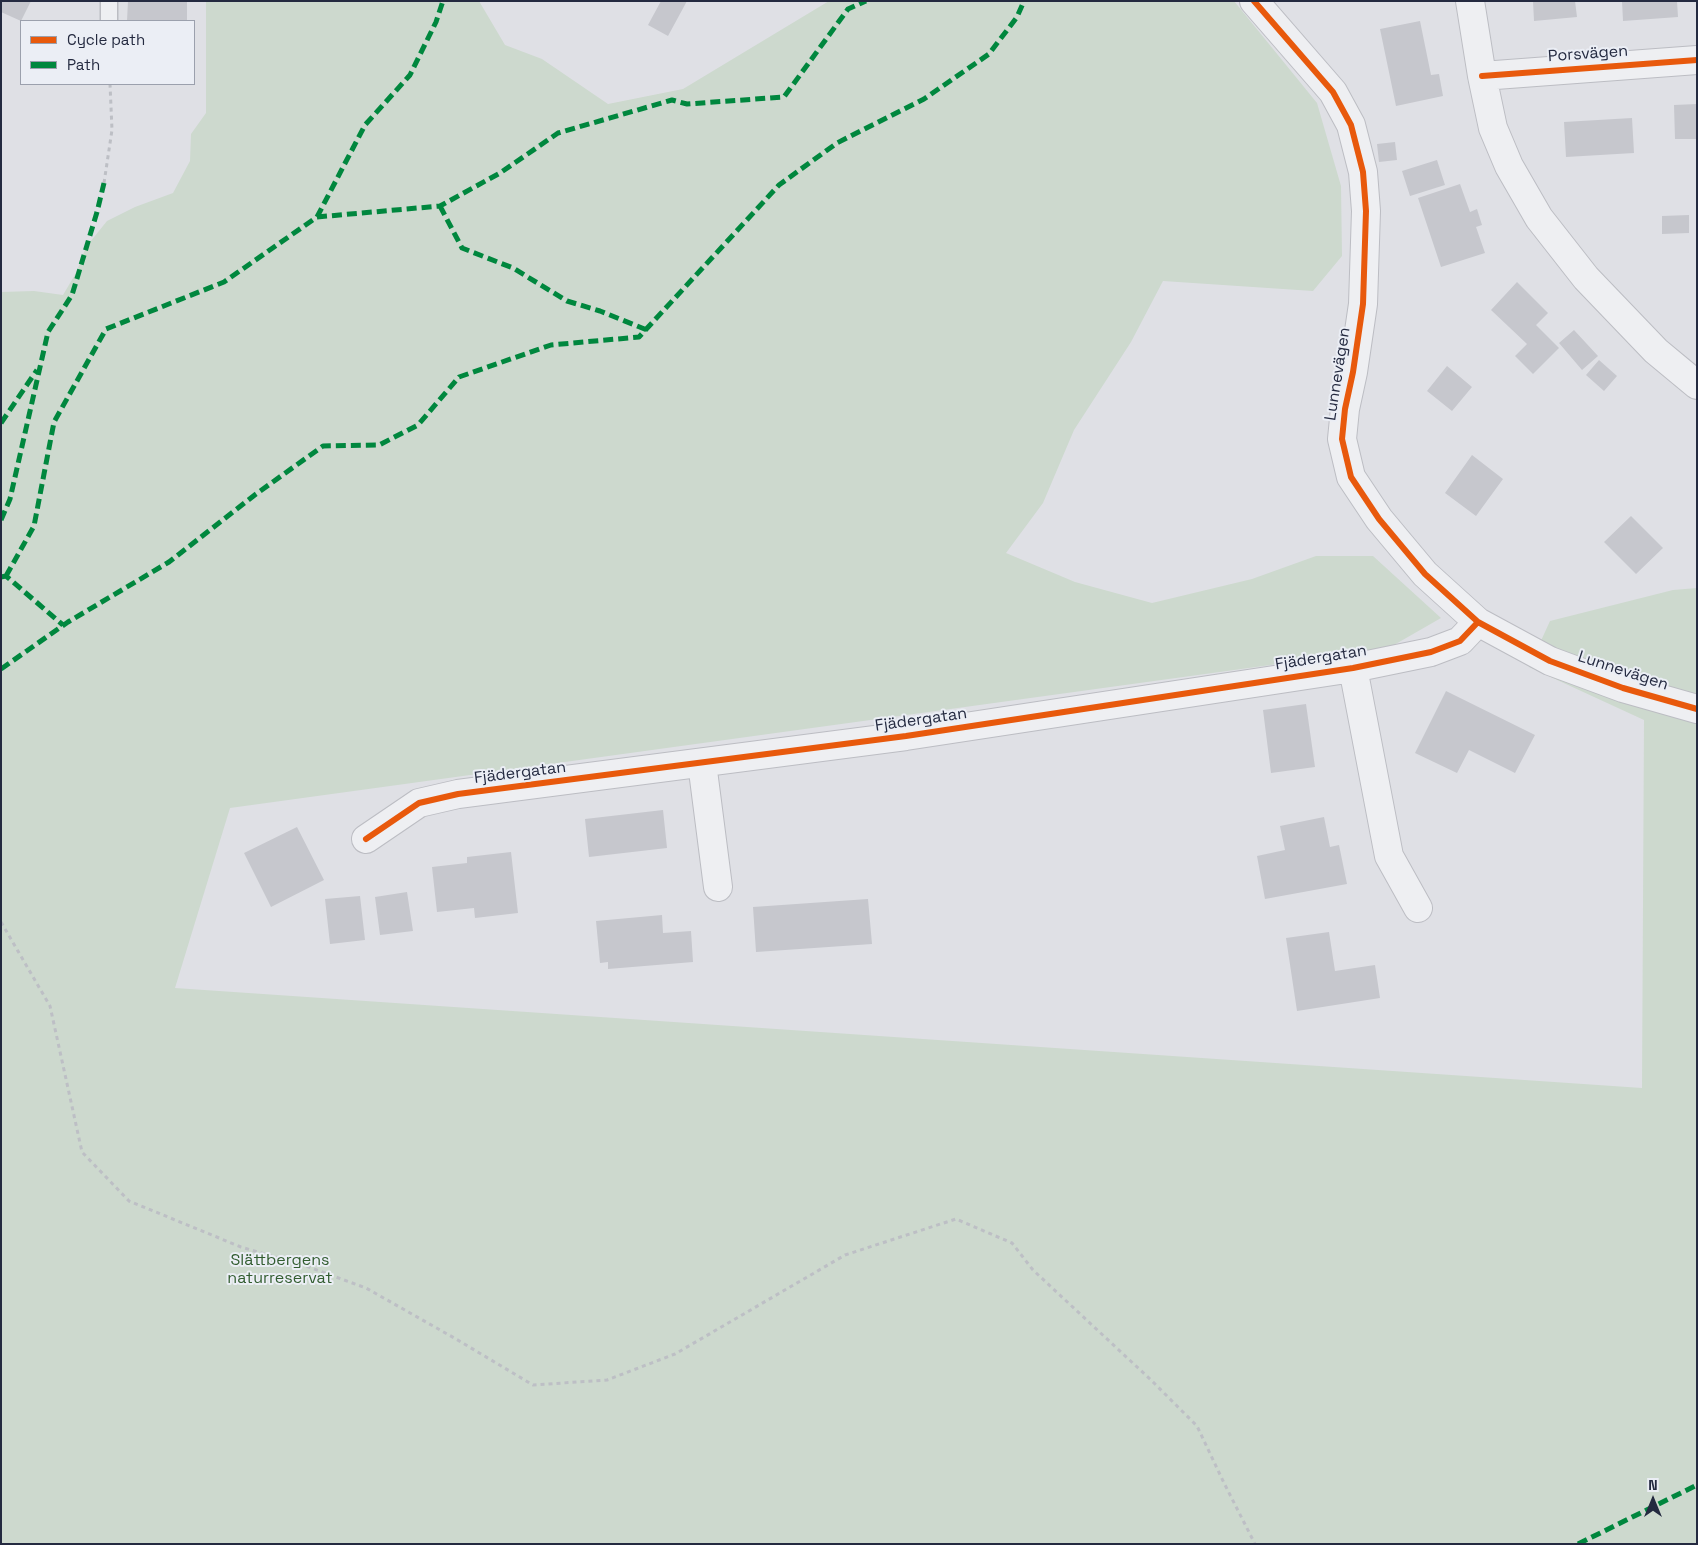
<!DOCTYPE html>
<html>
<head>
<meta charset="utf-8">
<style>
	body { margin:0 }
	#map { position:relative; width:1698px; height:1545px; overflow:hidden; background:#dfe0e5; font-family:"Space Grotesk",sans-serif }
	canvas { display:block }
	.frame { position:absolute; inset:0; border:2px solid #242a40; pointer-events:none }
	.legend { position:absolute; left:20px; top:20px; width:175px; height:65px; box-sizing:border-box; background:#ebeef5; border:1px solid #9ba0ad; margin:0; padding:6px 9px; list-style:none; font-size:15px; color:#242a40 }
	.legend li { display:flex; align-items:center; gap:10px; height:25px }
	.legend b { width:25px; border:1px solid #9ba0ad }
	.north { position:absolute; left:1628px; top:1475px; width:50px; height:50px; -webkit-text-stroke:4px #ebeef5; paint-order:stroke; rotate:0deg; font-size:14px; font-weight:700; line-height:20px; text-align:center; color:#242a40 }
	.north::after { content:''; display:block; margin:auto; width:18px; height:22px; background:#242a40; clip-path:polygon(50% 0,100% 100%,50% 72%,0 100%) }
</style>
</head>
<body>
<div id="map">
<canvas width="1698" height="1545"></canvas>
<div class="frame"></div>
<ul class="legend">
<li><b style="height:6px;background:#e8590c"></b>Cycle path</li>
<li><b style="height:6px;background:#00873e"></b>Path</li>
</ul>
<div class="north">N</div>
</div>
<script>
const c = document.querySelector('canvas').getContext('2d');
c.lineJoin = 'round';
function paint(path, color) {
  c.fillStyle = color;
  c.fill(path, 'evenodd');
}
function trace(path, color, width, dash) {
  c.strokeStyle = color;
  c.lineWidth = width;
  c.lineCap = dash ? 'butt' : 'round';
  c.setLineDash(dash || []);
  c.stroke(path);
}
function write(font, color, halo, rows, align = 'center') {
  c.font = font + ' "Space Grotesk",sans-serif';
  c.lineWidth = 4;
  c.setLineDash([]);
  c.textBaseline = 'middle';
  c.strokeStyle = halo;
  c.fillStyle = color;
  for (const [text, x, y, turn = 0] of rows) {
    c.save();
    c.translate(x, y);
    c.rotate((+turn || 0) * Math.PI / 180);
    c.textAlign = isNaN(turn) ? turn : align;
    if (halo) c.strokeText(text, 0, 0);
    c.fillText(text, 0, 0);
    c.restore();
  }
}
paint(new Path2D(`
	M206 1H479L505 45 542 59 608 104 683 89 829 1H1234L1317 103 1341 186 1342 256 1313 291 1163 281 1131 342 1074 430 1043 503 1006 553 1075 582 1152 603 1252 579 1316 556H1373L1441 618 1387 649 230 808 175 988 1642 1088 1644 720 1529 667 1550 621 1673 590 1697 588V1544H1V292L34 291 63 295 76 273 86 247 107 221 135 207 173 193 190 161 191 134 206 113Z`), '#cdd9ce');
paint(new Path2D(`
	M1 1H31L21 21 1 12Z
	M128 1H187V21H127Z
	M661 1H687L668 36 648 25Z
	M1533 1H1575L1577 17 1534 21Z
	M1622 1H1677L1678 17 1623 21Z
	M1420 21 1431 75 1439 74 1443 96 1396 106 1380 29Z
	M1697 104V139H1675L1674 105Z
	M1632 118 1634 153 1566 157 1564 122Z
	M1395 142 1397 160 1379 162 1377 144Z
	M1437 160 1445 185 1410 196 1402 171Z
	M1460 184 1470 212 1477 209 1482 225 1476 227 1485 253 1441 267 1418 198Z
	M1689 215V233L1662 234V216Z
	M1517 282 1548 313 1536 325 1559 348 1533 374 1515 356 1527 344 1491 310Z
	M1574 330 1598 356 1582 370 1559 343Z
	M1599 360 1617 376 1604 391 1586 375Z
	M1447 366 1472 387 1452 411 1427 391Z
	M1472 455 1503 479 1476 516 1445 493Z
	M1631 516 1663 548 1636 574 1604 542Z
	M1446 691 1535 735 1515 773 1469 750 1457 773 1415 753Z
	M1306 704 1315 767 1271 773 1263 710Z
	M663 810 667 848 589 857 585 819Z
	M1324 817 1330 847 1339 845 1347 884 1265 899 1257 856 1285 850 1280 826Z
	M297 827 324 880 271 907 244 853Z
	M511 852 518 913 475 918 474 908 437 912 432 867 467 863V857Z
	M407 892 413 931 380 935 375 897Z
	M360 896 365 940 330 944 325 899Z
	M868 899 872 944 756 952 753 907Z
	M662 915 663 933 691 931 693 962 608 969V962L600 963 596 921Z
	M1329 932 1335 971 1375 965 1380 998 1297 1011 1286 938Z`), '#c6c7cd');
const lane = new Path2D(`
	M109 21V1`);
const street = new Path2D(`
	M1254 1 1333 92 1351 125 1363 172 1366 211 1363 304 1353 372 1345 409 1342 439 1351 477 1379 519 1425 574 1478 622 1550 661 1623 688 1697 709
	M1470 1 1482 76 1493 128 1509 166 1539 218 1586 278 1656 351 1697 385
	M1482 76 1697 60
	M1353 668 1389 856 1418 908
	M702 763 718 887
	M366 839 419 803 458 794 906 736 1353 668 1431 652 1460 641 1478 622`);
trace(lane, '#bcbdc3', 19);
trace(street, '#bcbdc3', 30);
trace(new Path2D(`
	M104 183 112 130 110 84
	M1 922 50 1006 82 1152 129 1201 241 1247 306 1266 366 1288 456 1339 533 1385 607 1380 675 1354 845 1255 956 1219 1012 1243 1033 1270 1151 1380 1197 1426 1224 1483 1255 1544`), '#bdbfc5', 3, [4, 4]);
trace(lane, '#eeeff2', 16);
trace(street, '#eeeff2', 28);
trace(new Path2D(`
	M440 206 462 248 513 268 567 301 600 311 647 330
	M317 217 440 206 500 173 558 133 672 100 687 104 784 97 848 9 866 1
	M1 423 37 370
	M1 520 10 499 48 332 72 295 97 212 104 183
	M6 576 34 526 54 422 106 329 224 282 317 217 365 125 410 75 436 22 443 1
	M1 577 6 576 63 625
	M1 669 68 622 169 562 256 494 323 446 379 445 418 425 459 377 551 345 639 337 779 185 837 143 924 99 989 54 1017 17 1024 1
	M1578 1544 1697 1485`), '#00873e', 5, [10, 5]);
trace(new Path2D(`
	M1254 1 1333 92 1351 125 1363 172 1366 211 1363 304 1353 372 1345 409 1342 439 1351 477 1379 519 1425 574 1478 622 1550 661 1623 688 1697 709
	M1482 76 1697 60
	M366 839 419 803 458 794 906 736 1353 668 1431 652 1460 641 1478 622`), '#e8590c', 6);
write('16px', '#242a40', '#ebeef5', [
	["Porsvägen",1588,54,-4],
	["Lunnevägen",1338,374,-81],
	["Fjädergatan",1321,658,-9],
	["Lunnevägen",1623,671,18],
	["Fjädergatan",921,720,-8],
	["Fjädergatan",520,773,-7]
]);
write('16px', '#325d30', '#ebeef5', [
	["Slättbergens",280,1261],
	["naturreservat",280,1279]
]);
</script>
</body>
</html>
